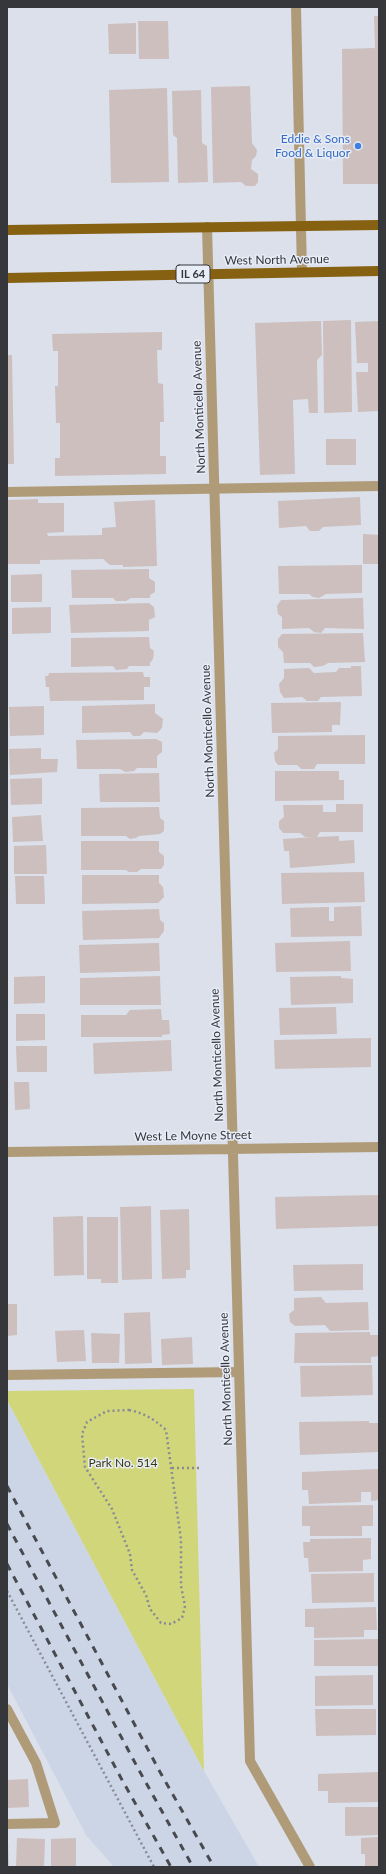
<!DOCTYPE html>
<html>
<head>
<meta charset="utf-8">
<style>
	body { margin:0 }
	#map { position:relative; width:386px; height:1874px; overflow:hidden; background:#dbe0eb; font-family:Lato,sans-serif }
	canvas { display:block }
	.frame { position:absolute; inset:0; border:8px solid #35373b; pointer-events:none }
</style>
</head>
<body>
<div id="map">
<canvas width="386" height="1874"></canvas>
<div class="frame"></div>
</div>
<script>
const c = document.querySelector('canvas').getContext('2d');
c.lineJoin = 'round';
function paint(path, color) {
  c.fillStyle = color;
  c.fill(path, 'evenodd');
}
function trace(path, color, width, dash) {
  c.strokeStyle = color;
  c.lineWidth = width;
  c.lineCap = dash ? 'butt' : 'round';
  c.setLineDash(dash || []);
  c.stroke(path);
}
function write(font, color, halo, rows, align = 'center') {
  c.font = font + ' Lato,sans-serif';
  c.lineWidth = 3;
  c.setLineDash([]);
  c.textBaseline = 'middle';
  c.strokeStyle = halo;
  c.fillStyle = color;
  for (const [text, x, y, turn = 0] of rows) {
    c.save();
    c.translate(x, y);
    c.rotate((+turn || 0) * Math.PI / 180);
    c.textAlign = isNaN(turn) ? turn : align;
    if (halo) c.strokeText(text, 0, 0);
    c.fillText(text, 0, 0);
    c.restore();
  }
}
paint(new Path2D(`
	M7 1400 204 1771 259 1867H114L86 1835 7 1684Z`), '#ccd5e6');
paint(new Path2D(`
	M194 1389 204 1771 7 1400V1391Z`), '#d1d67b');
paint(new Path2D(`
	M374 16H379V184H343L342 49 375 48Z
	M138 21H168L169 59H139Z
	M136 23V54H109L108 24Z
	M250 86 252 143 257 150 256 156 252 160 251 169 258 174V182L255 186H246L241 182 213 183 211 87Z
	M167 88 169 182 111 183 109 90Z
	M201 90 202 143 207 146 208 182 178 183 177 138 173 135 172 91Z
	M351 320 352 412 324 413 323 321Z
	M321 321 322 355 317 360 318 413H309L308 399 293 400 295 474 260 475 255 323Z
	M379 321V411L358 412 356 372H368V363H357L355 322Z
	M162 332V350H157L158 383 163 384 164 422H160V456H166V474L55 476V458H60V423H56L55 386H58V351H53L52 334Z
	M7 355H12L14 464H7Z
	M326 439H356V465H326Z
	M360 497 361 525 323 527 319 531H310L306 526 279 528 278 501Z
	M38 499V503H64V532L47 533 48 536 102 535V528L116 527 114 502 155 500 157 566 123 567V565H110L103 559 40 560V564H7V500Z
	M363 534 379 535V564H363Z
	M362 565V593L326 594 319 598 313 597 309 594H279L278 566Z
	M149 569V578L155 582V592L150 595V598H131L126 601H116L113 598H72L71 570Z
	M42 574V602H11V575Z
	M363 598 364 629 325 628 321 633 314 632 309 628 282 629V617L278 614 277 606 281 600Z
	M149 603 154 607 155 617 149 620V631L71 633 69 605Z
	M51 607V633L12 634V608Z
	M363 633 365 662 328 663 323 666 314 667 310 663H284L283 652 278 647V639L282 634Z
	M149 637 150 648 154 651 153 659 150 663V666H129L127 669 116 670 113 666 71 667V638Z
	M351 666H361L362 696 321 697 318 701H307L302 697 284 698 280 692 279 684 284 678V669L309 668 314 673 336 672 339 668H351Z
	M143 672 144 677H150V687H144V700L50 701 49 687H46L45 676H48L49 673Z
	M341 702 340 725H332V732L272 733 271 703Z
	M155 704V713L163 719 162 728 157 733 144 732 140 736H133L130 732 82 733V706Z
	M44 706V735L10 736 9 707Z
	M365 735V764H317L314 769H301L297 765H278L275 761 274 753 278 749V736Z
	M156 739 162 742V752L157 756V768H137L134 771 125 772 120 769H77L76 740Z
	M41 748V759H58L57 772 10 775 9 749Z
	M275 771H339V780H344V800L275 801Z
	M159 773 160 802H100L99 774Z
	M42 778V804L11 805 10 779Z
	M336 804H363V832H320L317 837 339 836V841L354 840 355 863 290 868 289 851H284L283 839 314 837H305L300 833H283L279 828V821L284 817 283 805H323V812H336Z
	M159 807 160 818 164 821V831L160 834 139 836 136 838 130 839 126 836H81V808Z
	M41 815 43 841 13 842 12 817Z
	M81 841H159V852L164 856V865L161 869H141L137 872H129L126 870H81Z
	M46 845 47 874H14V846Z
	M364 872 365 902 282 904 281 873Z
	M82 875H159V883L163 887 164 897 158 903 82 904Z
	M15 876H44L45 904H16Z
	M361 906 362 936 291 937 290 908 329 907V921H334V907Z
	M159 909 160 920 164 923V931L159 938 83 940 82 911Z
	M350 941 351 971 276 972 275 943Z
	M159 943 160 971 80 973 79 945Z
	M45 976V1003L14 1004V977Z
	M160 976 161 1005H80V978Z
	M341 976V978L353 979V1003L291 1005 290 977Z
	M336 1007 337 1034 280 1035 279 1008Z
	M161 1009 162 1020H169L170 1034 162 1035V1037H81V1015H126L130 1010Z
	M16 1014H45V1040L16 1041Z
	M371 1038V1067L275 1069 274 1040Z
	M171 1040 172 1071 94 1074 93 1043Z
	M16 1046H47V1072H17Z
	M14 1082H29L30 1109 15 1110Z
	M379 1195V1226L276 1229 275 1197Z
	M151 1206 152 1279 122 1280 120 1207Z
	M189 1209 190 1270H186V1278L162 1279 160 1210Z
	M83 1216 84 1275 54 1276 53 1217Z
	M87 1217H118V1283H101V1279H87Z
	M363 1264V1290L294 1291 293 1265Z
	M321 1297 326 1303 368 1302 369 1330 330 1331 325 1325 295 1326 290 1322 289 1314 294 1310V1298Z
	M7 1304H17V1335L7 1336Z
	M150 1312 152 1363 125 1364 124 1313Z
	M84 1330 86 1361 57 1362 55 1331Z
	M370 1332V1335H379V1356L371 1357V1363H294L295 1333Z
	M91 1333 120 1334 119 1363H92Z
	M192 1337 193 1364 162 1365 161 1339Z
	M372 1365 373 1395 301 1397 300 1366Z
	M369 1421V1423H378L379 1452 300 1455 299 1422Z
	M379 1469V1500L371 1501V1492H361V1502L309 1504 308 1490H302V1472Z
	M373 1505V1526H362V1536H310V1526H302V1506Z
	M371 1538V1559L363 1560V1571L309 1572 308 1558H304L303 1542H310V1539Z
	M374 1573V1602L312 1603 311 1574Z
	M376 1607 377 1630H364V1637L314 1638V1627H305V1609Z
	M379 1639V1666H314V1640Z
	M373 1675V1705L315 1706V1676Z
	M315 1709H376V1735L316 1736Z
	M379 1772V1802L328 1803V1791H318V1774Z
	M28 1779 29 1807 7 1808V1780Z
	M345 1807H379V1835L345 1836Z
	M379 1837V1867H365V1854H361V1838Z
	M17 1838 45 1839 44 1867H16Z
	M76 1838V1867H51V1839Z
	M7 1841H8L9 1867H7Z`), '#cdbfbe');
trace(new Path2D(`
	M129 1410C144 1413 154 1419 166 1430L181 1540V1586L185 1606 182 1618 171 1624 161 1623 150 1609 146 1595 132 1570 130 1554 112 1509 85 1467 82 1434 87 1422 107 1411Z
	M172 1468H202
	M7 1591 154 1867`), '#898c94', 2.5, [2, 3]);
trace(new Path2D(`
	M7 492 379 486
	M7 1375 239 1372
	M7 1709 36 1763 55 1823 7 1824`), '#b09b79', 10);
trace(new Path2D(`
	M296 7 302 272
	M207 227 250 1761 310 1867
	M7 1152 379 1147`), '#b09b79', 10);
trace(new Path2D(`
	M7 230 379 225
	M7 278 379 271`), '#866112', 10);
trace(new Path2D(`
	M7 1486 160 1772 214 1867
	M7 1524 140 1772 193 1867
	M7 1564 121 1778 171 1867`), '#484a4f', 3, [7, 7]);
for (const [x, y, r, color] of [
	[358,146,4,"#3f7fe0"]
]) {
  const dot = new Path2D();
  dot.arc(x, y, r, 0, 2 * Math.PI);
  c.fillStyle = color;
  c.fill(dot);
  trace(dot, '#e8edf8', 1.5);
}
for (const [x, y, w] of [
	[193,274,34]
]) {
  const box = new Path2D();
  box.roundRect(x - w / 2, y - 9, w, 18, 3);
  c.fillStyle = '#e8edf8';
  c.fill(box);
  trace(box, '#35373b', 1);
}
write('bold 11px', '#35373b', null, [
	["IL 64",193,274]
]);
write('12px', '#366cbe', '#e8edf8', [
	["Eddie & Sons",350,139],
	["Food & Liquor",350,153]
], 'right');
write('12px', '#35373b', '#e8edf8', [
	["West North Avenue",277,260,-1],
	["North Monticello Avenue",199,407,-92],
	["North Monticello Avenue",208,731,-92],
	["North Monticello Avenue",217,1055,-92],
	["West Le Moyne Street",193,1136,-1],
	["North Monticello Avenue",226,1379,-92]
]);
write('12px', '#36370f', '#e8edf8', [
	["Park No. 514",123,1463]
]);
</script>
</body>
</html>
